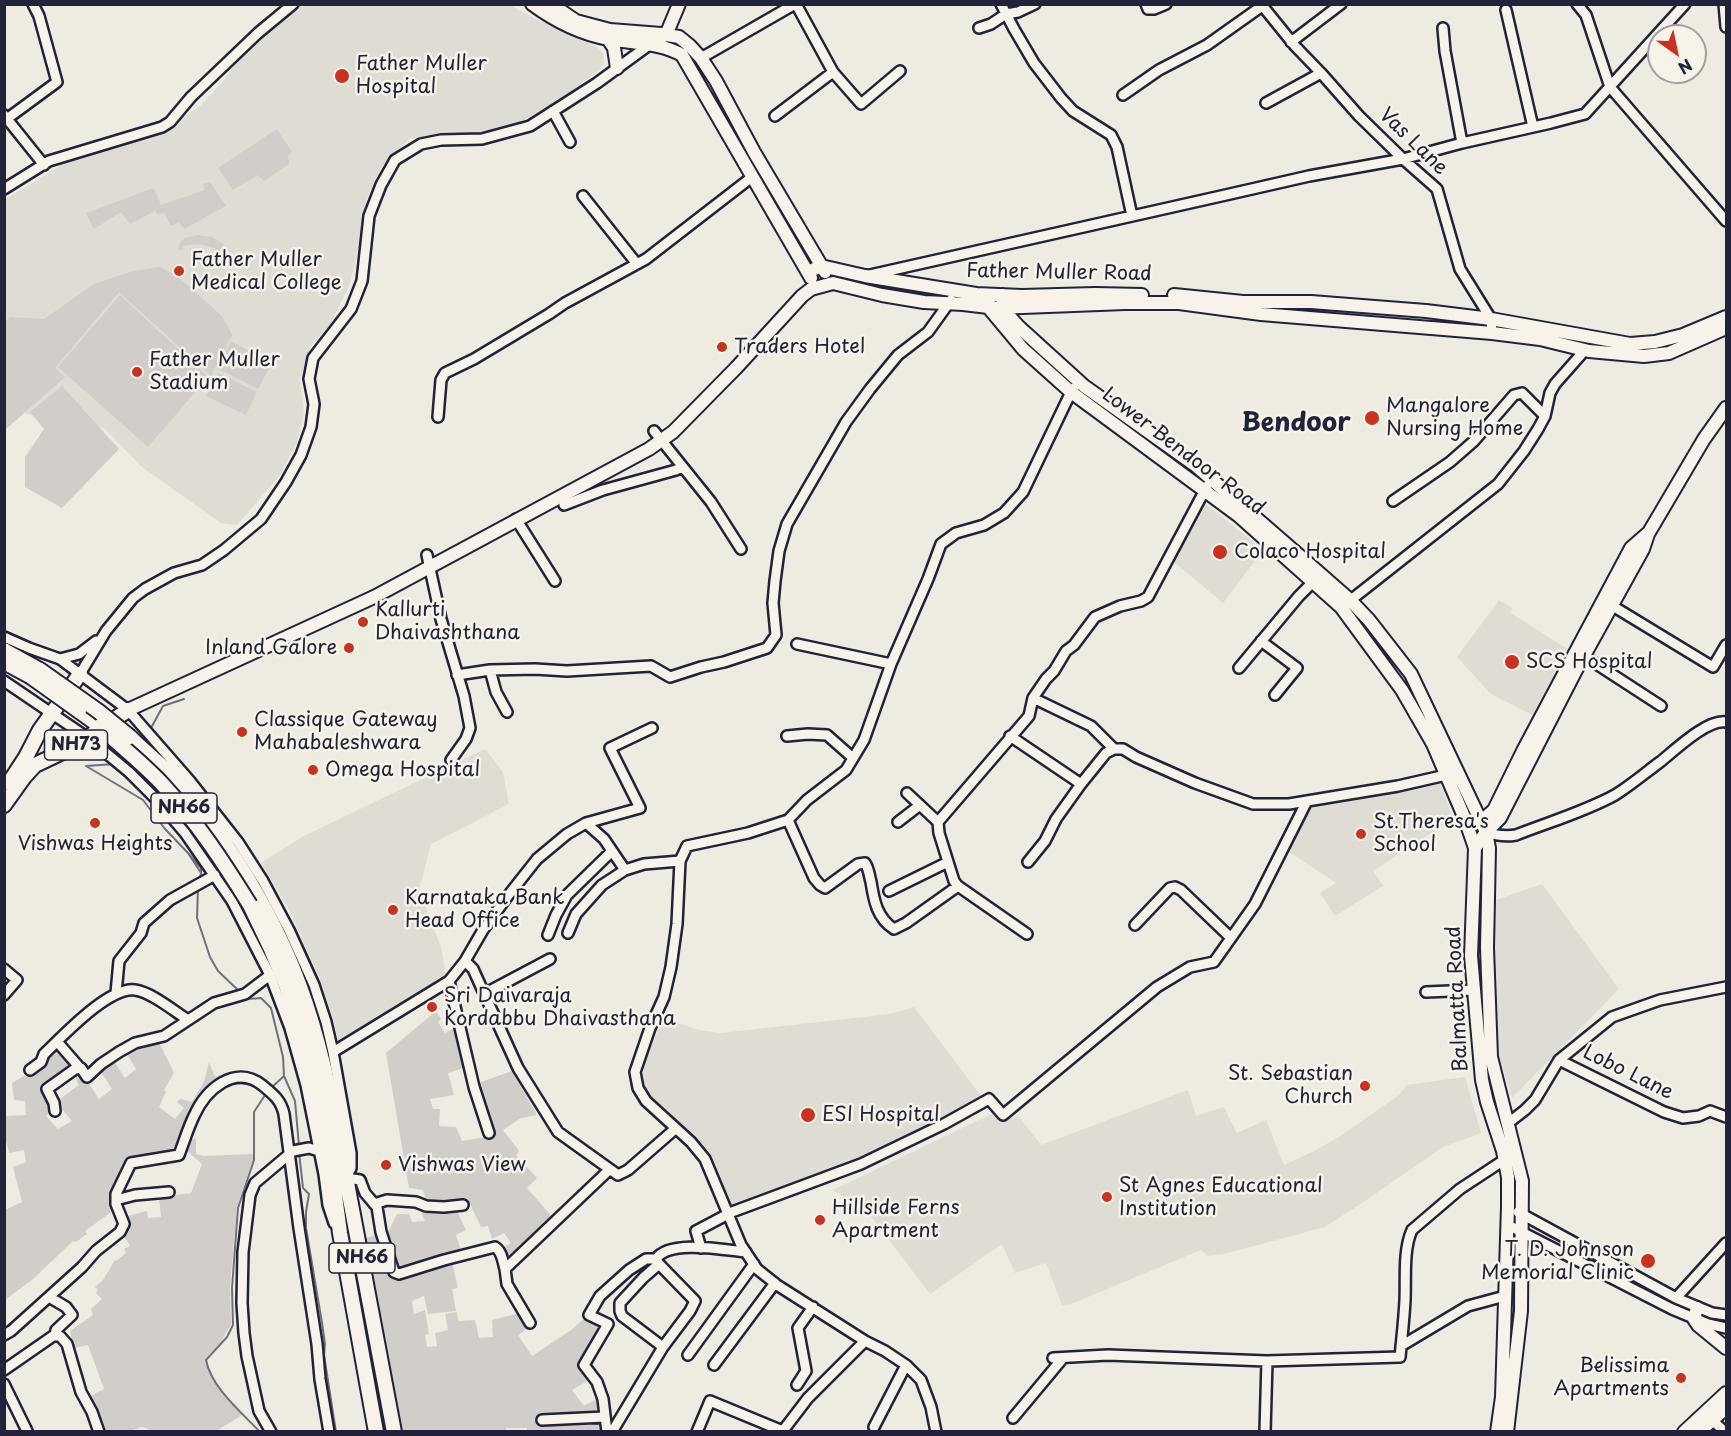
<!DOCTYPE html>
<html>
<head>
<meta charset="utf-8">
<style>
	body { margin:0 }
	#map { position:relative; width:1731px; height:1436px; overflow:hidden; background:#eeebe1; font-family:"Playpen Sans",sans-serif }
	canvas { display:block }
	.frame { position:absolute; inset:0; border:6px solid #22223b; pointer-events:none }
	.north { position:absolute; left:1647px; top:24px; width:60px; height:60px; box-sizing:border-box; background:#f7f3e8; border:2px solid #a29fa3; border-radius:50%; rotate:147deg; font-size:16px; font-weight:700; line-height:24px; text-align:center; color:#22223b }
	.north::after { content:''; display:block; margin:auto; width:21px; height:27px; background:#c8321e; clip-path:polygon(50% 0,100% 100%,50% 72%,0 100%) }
</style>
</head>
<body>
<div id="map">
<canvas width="1731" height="1436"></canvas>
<div class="frame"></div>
<div class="north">N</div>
</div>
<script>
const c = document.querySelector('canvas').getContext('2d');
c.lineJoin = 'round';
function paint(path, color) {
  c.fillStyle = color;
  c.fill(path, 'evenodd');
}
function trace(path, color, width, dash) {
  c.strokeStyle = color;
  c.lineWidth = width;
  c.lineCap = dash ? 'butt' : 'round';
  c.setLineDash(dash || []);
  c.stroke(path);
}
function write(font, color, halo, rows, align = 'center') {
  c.font = font + ' "Playpen Sans",sans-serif';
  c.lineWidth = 5;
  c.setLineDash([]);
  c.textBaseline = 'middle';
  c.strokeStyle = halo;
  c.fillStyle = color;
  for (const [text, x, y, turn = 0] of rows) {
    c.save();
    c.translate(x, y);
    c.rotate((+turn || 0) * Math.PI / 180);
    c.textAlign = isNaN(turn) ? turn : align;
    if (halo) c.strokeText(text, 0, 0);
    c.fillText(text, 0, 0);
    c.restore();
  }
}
paint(new Path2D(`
	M296 5H512L518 10 598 48 603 53 604 62 599 70 554 105 522 123 481 133 440 134 409 139 382 166 367 198 357 256 349 286 330 324 311 346 300 379 304 413 297 442 280 475 237 525 221 523 142 467 104 428 26 414 5 348 4 200 73 158 181 119 200 106 225 79 244 50Z
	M1206 504 1263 550 1223 603 1174 562Z
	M1499 600 1512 608 1511 613 1569 650 1534 716 1491 694 1457 657Z
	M485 749 503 772 509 804 431 844 419 890 441 947 446 976 339 1041 322 984 289 910 261 863 304 836Z
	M1439 779 1453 819 1373 871 1383 886 1335 916 1320 893 1336 883 1286 850 1309 803Z
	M1542 884 1619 989 1512 1098 1495 1043 1493 901Z
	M914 1007 982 1097 873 1154 792 1185 730 1206 705 1151 651 1099 642 1084 645 1061 663 1018 699 1030 721 1033 890 1014Z
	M1465 1077 1481 1133 1443 1147 1359 1205 1325 1227 1224 1254 1208 1256 1201 1250 1071 1304 1062 1305 1046 1263 1015 1273 1002 1244 930 1294 870 1215 833 1190 996 1112 1005 1121 1018 1116 1041 1145 1188 1090 1196 1116 1224 1107 1237 1133 1266 1120 1284 1165 1314 1151 1342 1135 1399 1095 1407 1085Z`), '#dfdcd4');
paint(new Path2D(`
	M277 129 292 152 288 156 289 164 264 181 258 175 233 190 218 168Z
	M210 182 226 206 184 229 179 222 171 226 164 212 158 215 155 211 130 224 121 212 94 229 86 213 154 188 161 205 205 190 203 184Z
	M198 235 212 237 224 244 220 251C206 244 198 243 183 246V250H178L180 242 185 238Z
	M160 267 177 276 222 316 232 335 211 376 119 292 55 368 65 377 5 430V322L10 317 44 319 94 284 129 272Z
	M120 295 208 377 148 447 58 367Z
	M231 341 272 363 258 389 217 368Z
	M218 373 257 392 246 415 206 396Z
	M62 386 119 449 62 508 25 487V457L44 429 30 412Z
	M436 1011 441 1019 438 1022 445 1033 458 1026 467 1067 448 1073 454 1095 430 1099 433 1109H440L439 1126 456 1127 462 1141 486 1137 494 1133 478 1083 512 1071 537 1115 521 1118 503 1130 519 1151 516 1155 537 1178 527 1188 555 1220 507 1264 501 1248 511 1243 504 1233 492 1239 488 1226 481 1227 471 1206 464 1202 427 1204 423 1190 409 1188 386 1053Z
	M158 1040 174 1073 164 1090 166 1092 159 1107 175 1119 184 1108 177 1102 180 1099 192 1102 204 1082 209 1062 215 1077 220 1075 222 1079 207 1092 177 1151 128 1161 109 1200 114 1210 85 1231 87 1234 76 1242 73 1241 33 1279 5 1300V1210L22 1202 13 1167 26 1162 24 1150 9 1153 5 1136V1116L26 1115 25 1101 14 1100 12 1083 31 1072 56 1046 75 1065 44 1090 53 1110 46 1116 58 1129 72 1121 56 1102 79 1085 73 1074 80 1070 99 1099 112 1089 99 1069 113 1060 125 1078 136 1069 125 1051Z
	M196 1138V1154L204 1156 253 1154V1160L237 1207 230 1286 231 1325 219 1344 205 1359C209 1382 228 1398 242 1415L216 1431H147L149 1429 142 1427 130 1431H104L88 1397 104 1389 88 1345 74 1348 70 1331 93 1315 91 1309 102 1299 96 1293 98 1290 95 1287 103 1280 115 1260 116 1261 126 1253 124 1249 130 1246 122 1233 124 1217 147 1211 148 1218 161 1217 159 1197 191 1193 202 1164 187 1151V1142Z
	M424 1207H455L466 1230 456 1235 462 1254 395 1272 383 1231 389 1230 397 1214H409L412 1222 425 1221 422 1214Z
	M379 1234 396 1280 452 1262 458 1288 452 1289 456 1311 428 1314 424 1296 412 1301 414 1314 425 1310 429 1334 425 1335 427 1347 437 1346 435 1333 448 1330 445 1314 457 1312 458 1321 475 1320 479 1338 493 1337 492 1320 520 1313 529 1327 518 1335 532 1356 571 1330 587 1316 605 1325 581 1365 590 1379 572 1390 584 1406 596 1399 600 1431 527 1432V1428H506V1432L400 1431 366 1238Z`), '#d1cdc9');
trace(new Path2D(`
	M151 728 163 706 184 699
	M115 764 86 766 143 800 165 829 188 853 201 873 200 879
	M115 764 86 766 143 800 165 829 188 853 201 868V873
	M198 888 197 918 210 957 218 971 240 992
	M246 998 248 999 261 998 271 1008 283 1057 284 1076 271 1088
	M284 1076 295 1101 299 1146
	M299 1152 303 1188 309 1194 306 1212V1228L322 1323 325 1344 324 1355 336 1432
	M260 1432C241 1412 211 1387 206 1360L227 1337 233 1325 232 1288 238 1208 254 1160V1112L267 1092`), '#716f7b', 2);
const minor = new Path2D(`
	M796 4 833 72 861 104 900 71
	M1001 4 1014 29 1034 63 1061 98 1073 111 1111 135 1117 147 1132 216
	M1146 4 1148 9H1154L1166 4
	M1261 4 1295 46 1321 73 1359 116 1403 159 1437 189 1460 269 1491 319 1492 333
	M1577 4 1586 15 1610 87 1726 221
	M1724 4 1726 27
	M1506 10 1533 127
	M979 28 991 24 1006 14 1018 12 1035 4
	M1443 28 1445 51 1462 143
	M1291 42 1341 4
	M701 58 795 4
	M1123 95 1159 70 1207 45 1262 6
	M1266 103 1321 73
	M553 111 570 142
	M4 115 44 165
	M775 116 833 72
	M4 121 57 82 39 16 33 4
	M4 189 49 161 162 127 170 122 191 97 258 33 293 4
	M583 196 637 264
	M870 275 1230 194 1309 176 1403 159 1462 143 1551 123 1585 114 1685 4
	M438 417 441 380 445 373 474 359 549 314 565 303 646 259 752 177
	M654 431 711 502 741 549
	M1393 501 1450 462 1474 441 1514 395 1522 393 1545 416
	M564 505 603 490 676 470 682 467
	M516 519 555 581
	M427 555 441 619 464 696 470 728 466 739 451 760
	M1347 603 1498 484 1524 451 1538 429 1545 416 1550 393 1555 384 1585 350
	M1611 605 1713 667 1726 645
	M4 637 29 648 60 659 128 710 190 781 238 842 263 881 289 930 314 985 326 1022 333 1052 351 1153V1168L346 1178 360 1180 365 1193 377 1207 381 1232 394 1272 399 1274 444 1260 495 1247C502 1251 503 1262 505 1269
	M1261 641 1297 668 1275 695
	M797 644 891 664
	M1584 656 1661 706
	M60 659 79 654 96 641
	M1239 668 1299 596 1313 582
	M490 670 496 692 507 712
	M80 674 106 631 133 598 145 589 174 573 202 565 224 550 261 519 286 482 301 455 311 427 314 404 309 379 313 358 351 309 362 281 369 216 381 185 395 160 421 144 441 140 482 139 530 126 597 83 649 45
	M457 675 490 670 535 669 567 671 651 666 670 677 701 667 724 662 767 648 776 635 773 603 775 581 779 551 787 524 846 422 870 389 898 355 928 332 951 300
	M4 681 88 738 129 772 156 799 185 833 232 901 270 975 290 1028 306 1085 324 1174 328 1205 334 1223
	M1033 698 1091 726 1114 749
	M787 736 808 734 827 735 853 758
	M1010 736 1081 784
	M907 793 938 822
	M788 820 814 878 820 885 825 888 858 864 865 863C869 869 869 875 871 882 874 901 877 918 894 929L906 923 958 886
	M898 822 920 805
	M586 823 640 808 610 748 652 728
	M1486 832C1497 836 1505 837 1516 835 1549 822 1584 812 1615 795 1631 785 1645 773 1660 762 1675 750 1707 719 1726 722
	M1028 862 1045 841 1056 819 1081 784 1106 753 1114 749H1123L1136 757 1195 783 1253 804H1289L1398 786 1446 775
	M889 891 948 862
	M1135 925 1170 888 1175 887 1181 890 1231 938
	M568 933 576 914 602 885 625 870 644 864 680 861
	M1027 934 958 886 954 881 939 833 938 822 1029 716 1033 698 1046 679 1054 671 1066 651 1074 645 1095 617 1120 606 1141 601 1148 597 1207 486
	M548 935 556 915 567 895 612 851
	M465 961 473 969 518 1068 558 1132 618 1175 628 1170 675 1129
	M4 969 17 980 4 995
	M449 981 474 1087 489 1133
	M1426 992 1474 990
	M116 993 119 961 141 933 144 923 170 900 215 875
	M484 994 550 959
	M56 1043 60 1045 80 1068
	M333 1052 449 981 465 961 483 930 507 897 537 859 567 834 586 823 604 839 625 870
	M1559 1060 1612 1017 1660 1000 1726 987
	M30 1070 41 1062 44 1054C63 1036 108 987 135 990 151 992 174 1011 188 1020
	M55 1111 54 1103 47 1089 75 1069 81 1068 87 1077 101 1064 119 1052 135 1043 164 1036 214 1003 245 994 270 975
	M1507 1124 1525 1110 1535 1100 1559 1060 1664 1112 1683 1118 1699 1116 1710 1111 1726 1117
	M116 1200 135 1195 169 1192
	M374 1204 387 1200 416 1202 426 1206 444 1207 463 1205
	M1518 1212 1676 1298 1712 1313 1726 1315
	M1508 1225 1672 1309 1708 1324 1726 1328
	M701 1248 696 1231 732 1212 861 1164 944 1124 989 1099 1003 1115 1157 987 1190 967 1214 962 1255 904 1307 801
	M659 1264 643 1278 620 1303V1311L622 1316 663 1347
	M49 1297 66 1307 72 1315 56 1330 55 1336
	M1676 1298 1726 1243
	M530 1323 507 1284 505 1269 609 1170
	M4 1335 11 1331 82 1267 96 1251 120 1232 124 1224 116 1204V1194L131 1163 179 1155C184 1142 188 1128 194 1116 206 1089 235 1064 262 1085 273 1094 281 1100 284 1114L299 1228 317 1344 320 1379 329 1432
	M1401 1346 1468 1306 1505 1296
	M688 1355 754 1264
	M1053 1358 1108 1355 1267 1361 1400 1357C1402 1338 1404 1319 1405 1300 1406 1278 1403 1250 1412 1230L1460 1189 1504 1160
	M714 1365 775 1283
	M4 1370 53 1336H60L67 1344 81 1392 92 1412 99 1432
	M4 1384 27 1431
	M797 1385 806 1371 798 1328 813 1307
	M1709 1417 1725 1432
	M1013 1418 1063 1358
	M542 1420 605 1417
	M874 1427 906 1365
	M271 1432 259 1411 247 1356 244 1333 242 1303 243 1252 250 1195 255 1183 293 1151 309 1148 319 1151
	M607 1432 603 1399 597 1382 584 1365 608 1324 589 1315 600 1296 629 1270 646 1259H656
	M612 1432 663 1347 690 1311 695 1301 659 1264 656 1259C669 1239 725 1250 746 1252
	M697 1432 710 1401 785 1432
	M782 1432 808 1398 865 1341
	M936 1432 931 1407 921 1380 906 1365 885 1351 865 1341 777 1285 757 1269 741 1245 705 1159 691 1142 646 1101 638 1088 635 1072 650 1028 664 997 671 967 677 924 680 861 687 846 748 833 788 820 807 800 846 770 864 740 891 664 928 579 941 544 956 533 984 525 1004 513 1023 492 1071 392 1074 388
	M1265 1432 1267 1361`);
const major = new Path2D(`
	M532 4C555 21 581 34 609 39 633 44 660 42 682 55L811 278
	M551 4 576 21 610 30 661 34 679 37 690 46 701 58 716 81 754 152 825 272
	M662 37 666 35 679 4
	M608 39 614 48 617 68
	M808 272 821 266 865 276 976 294 1022 296 1095 294 1142 295
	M1003 295 1002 308 1019 327 1084 386 1195 465 1309 564 1350 600 1369 620 1411 674 1486 832 1489 848 1487 948 1491 1057 1522 1181 1521 1311 1507 1432
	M1174 295 1243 302H1311L1426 311 1491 319 1630 344 1655 342 1683 335 1726 317
	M989 303 988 307 1023 349 1071 392 1239 516 1341 607 1402 690 1433 744 1465 819 1475 848
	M128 710 374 597 649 449 673 432 736 368 802 296 811 289 833 283 882 295 924 302 963 304 997 308 1125 303H1179L1261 314 1492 333 1540 339 1589 351 1644 356 1669 353 1726 328
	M1476 823 1486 817 1494 810 1524 749 1631 548 1647 534
	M1697 1308 1694 1319 1698 1325 1726 1348
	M1497 1432 1502 1397 1508 1206V1177L1503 1151 1487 1102 1482 1080 1471 956 1475 848 1486 832 1500 818 1576 670 1643 549 1648 534 1704 439 1726 408
	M1684 1432 1726 1393
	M1699 1432 1726 1408`);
const highway = new Path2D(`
	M4 650 40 670
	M4 662 30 676
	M79 711 100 726
	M130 737C141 748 153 758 164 768 225 831 279 921 306 1004 327 1067 338 1134 350 1199 365 1276 379 1354 394 1432
	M9 783 26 757 40 730 80 674
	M4 805 24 777 35 765 77 745 128 710
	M250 905 271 949 286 985 311 1066 329 1150 340 1233 376 1432`);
trace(minor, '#22223b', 14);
trace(major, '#22223b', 16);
trace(highway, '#22223b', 18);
trace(minor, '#f7f3e8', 9);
trace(major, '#f7f3e8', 12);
trace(highway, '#f7f3e8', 14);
const highwayBridge = new Path2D(`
	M40 670 98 711 130 737
	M30 676 79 711
	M100 726C121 747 144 764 164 786 197 822 224 863 250 905`);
trace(highwayBridge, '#22223b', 18, []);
trace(highwayBridge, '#f7f3e8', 14);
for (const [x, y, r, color] of [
	[342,76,8,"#c8321e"],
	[179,271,6,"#c8321e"],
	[722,347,6,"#c8321e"],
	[137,372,6,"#c8321e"],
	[1372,418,8,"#c8321e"],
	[1220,552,8,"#c8321e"],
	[363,622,6,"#c8321e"],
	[349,648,6,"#c8321e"],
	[1512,662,8,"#c8321e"],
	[242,732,6,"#c8321e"],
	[313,770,6,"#c8321e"],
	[95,823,6,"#c8321e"],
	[1361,834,6,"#c8321e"],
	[393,910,6,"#c8321e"],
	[432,1007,6,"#c8321e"],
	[1365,1086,6,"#c8321e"],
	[808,1115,8,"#c8321e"],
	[386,1165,6,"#c8321e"],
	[1107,1197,6,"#c8321e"],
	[820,1220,6,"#c8321e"],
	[1648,1261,8,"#c8321e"],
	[1681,1378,6,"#c8321e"]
]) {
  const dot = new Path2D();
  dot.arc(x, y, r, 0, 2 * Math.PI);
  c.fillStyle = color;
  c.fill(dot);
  trace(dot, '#f7f3e8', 2);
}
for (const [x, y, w] of [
	[76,745,63],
	[184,808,66],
	[362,1258,66]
]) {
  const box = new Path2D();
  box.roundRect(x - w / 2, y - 15, w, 30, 4.5);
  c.fillStyle = '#f7f3e8';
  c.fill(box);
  trace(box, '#22223b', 1.5);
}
write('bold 18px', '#22223b', null, [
	["NH73",76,745],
	["NH66",184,808],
	["NH66",362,1258]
]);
write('20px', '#22223b', '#f7f3e8', [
	["Father Muller",356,64],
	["Hospital",356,87],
	["Father Muller",191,260],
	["Medical College",191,283],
	["Traders Hotel",734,347],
	["Father Muller",149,360],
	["Stadium",149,383],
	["Mangalore",1386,406],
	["Nursing Home",1386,429],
	["Colaco Hospital",1234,552],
	["Kallurti",375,610],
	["Dhaivashthana",375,633],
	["Inland Galore",337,648,"right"],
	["SCS Hospital",1526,662],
	["Classique Gateway",254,720],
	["Mahabaleshwara",254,743],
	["Omega Hospital",325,770],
	["St.Theresa's",1373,822],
	["School",1373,845],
	["Vishwas Heights",95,844,"center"],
	["Karnataka Bank",405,898],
	["Head Office",405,921],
	["Sri Daivaraja",444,996],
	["Kordabbu Dhaivasthana",444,1019],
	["St. Sebastian",1353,1074,"right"],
	["Church",1353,1097,"right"],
	["ESI Hospital",822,1115],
	["Vishwas View",398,1165],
	["St Agnes Educational",1119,1186],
	["Institution",1119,1209],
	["Hillside Ferns",832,1208],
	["Apartment",832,1231],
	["T. D. Johnson",1634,1250,"right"],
	["Memorial Clinic",1634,1273,"right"],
	["Belissima",1669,1366,"right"],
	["Apartments",1669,1389,"right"]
], 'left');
write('20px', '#22223b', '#f7f3e8', [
	["Vas Lane",1413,142,44],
	["Father Muller Road",1059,273,1],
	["Lower Bendoor Road",1183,452,37],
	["Balmatta Road",1458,999,-93],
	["Lobo Lane",1628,1073,26]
]);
write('bold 26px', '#22223b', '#f7f3e8', [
	["Bendoor",1296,424]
]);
</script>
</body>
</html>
